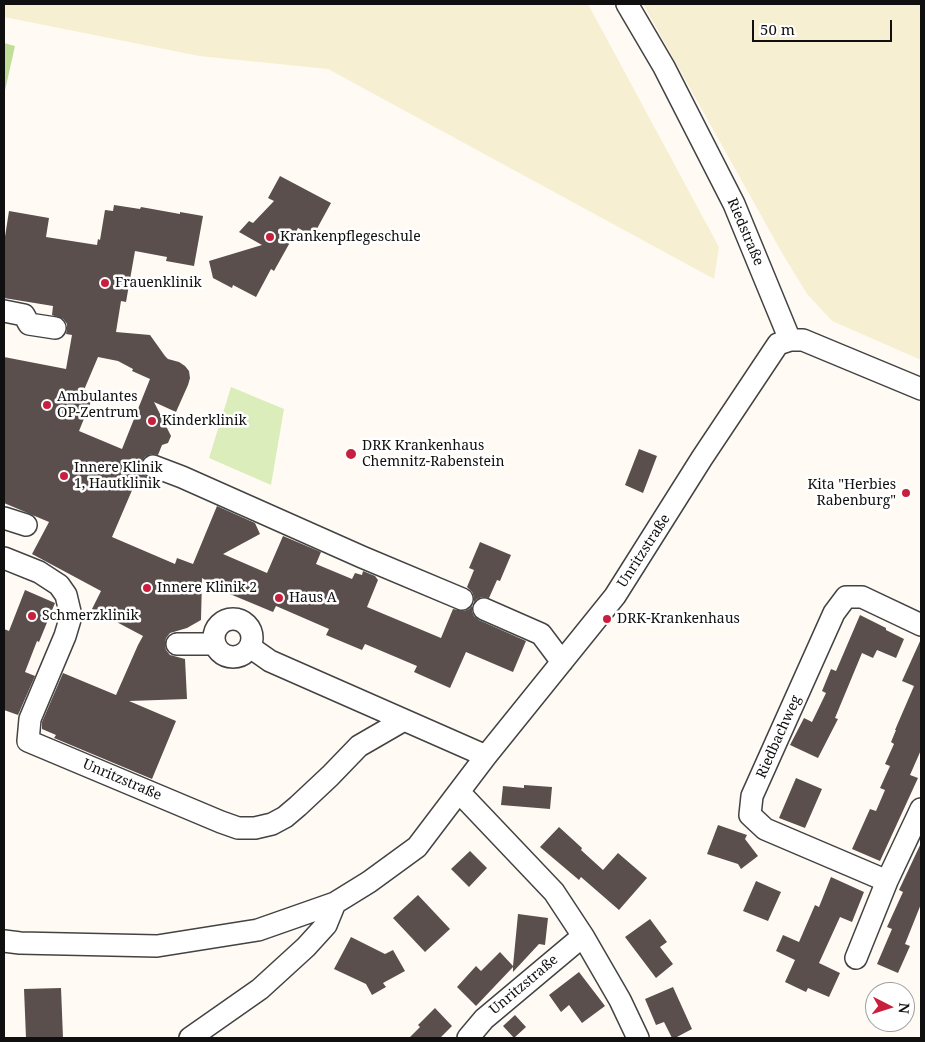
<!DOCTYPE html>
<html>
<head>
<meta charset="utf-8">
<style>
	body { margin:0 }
	#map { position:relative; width:925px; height:1042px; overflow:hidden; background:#fffbf4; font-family:"Noto Serif",serif }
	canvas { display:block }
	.frame { position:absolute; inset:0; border:5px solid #101010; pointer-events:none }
	.north { position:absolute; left:865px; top:982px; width:50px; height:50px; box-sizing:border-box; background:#fff; border:1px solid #9f9f9f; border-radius:50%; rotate:95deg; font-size:14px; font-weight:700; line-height:20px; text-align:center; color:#101010 }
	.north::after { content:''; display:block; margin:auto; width:18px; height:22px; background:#c91f3e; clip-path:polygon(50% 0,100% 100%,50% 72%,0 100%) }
	.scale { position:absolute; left:752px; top:20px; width:140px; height:22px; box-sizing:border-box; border:2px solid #101010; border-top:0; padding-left:6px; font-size:15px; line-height:18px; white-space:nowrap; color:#101010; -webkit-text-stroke:4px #fff; paint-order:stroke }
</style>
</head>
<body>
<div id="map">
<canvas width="925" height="1042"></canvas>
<div class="frame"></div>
<div class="north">N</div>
<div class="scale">50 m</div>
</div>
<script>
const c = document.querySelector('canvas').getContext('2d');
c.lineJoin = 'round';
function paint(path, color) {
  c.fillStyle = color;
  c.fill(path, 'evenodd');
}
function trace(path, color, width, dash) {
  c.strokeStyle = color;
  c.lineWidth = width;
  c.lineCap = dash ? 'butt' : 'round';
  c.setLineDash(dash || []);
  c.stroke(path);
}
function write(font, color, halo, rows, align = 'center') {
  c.font = font + ' "Noto Serif",serif';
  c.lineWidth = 5;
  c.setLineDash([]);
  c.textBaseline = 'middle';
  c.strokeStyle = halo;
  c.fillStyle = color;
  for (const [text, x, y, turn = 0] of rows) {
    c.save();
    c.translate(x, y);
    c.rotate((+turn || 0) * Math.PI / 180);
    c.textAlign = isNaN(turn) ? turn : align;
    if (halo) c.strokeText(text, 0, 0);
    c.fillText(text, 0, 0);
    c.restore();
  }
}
paint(new Path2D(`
	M4 4H588L719 247 714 279 328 69 199 56 4 17Z
	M643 4H921V360L832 321 807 294 782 253Z`), '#f7efd1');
paint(new Path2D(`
	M231 387 284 409 271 485 209 458Z`), '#dbedba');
paint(new Path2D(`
	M4 43 15 46 4 95Z`), '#c1de98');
paint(new Path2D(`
	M280 176 331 203 313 236 298 228 274 271 271 269 256 297 233 285 232 288 213 278 209 261 262 245 239 232 249 221 253 223 274 201 268 198Z
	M114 205 140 209 141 207 180 214V212L203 216 194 266 166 261 167 257 135 251 126 302 121 301 116 332 150 335 165 356 168 359 179 362 185 366 189 371 190 378 188 385 176 412 154 402 171 436 168 443 162 445 158 455 151 454 145 457 142 461 141 468 144 474 149 478 146 485 136 481 112 537 175 564 177 558 193 564 217 506 255 523 260 534 223 554 267 573 283 536 321 552 316 564 352 579 355 573 362 575 363 571 375 576 378 580 367 607 441 638 453 609 464 611 469 609 472 606V611L474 616 479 620 526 641 513 672 466 652 450 688 414 672 417 666 365 644 362 650 326 635 329 629 276 606 273 612 225 592 202 578 201 620 187 628 170 633 166 638 165 644 166 650 170 655 185 659 187 699 129 701 176 721 152 779 54 738 56 735 42 729V722L63 673 116 695 138 645 143 636 92 609 101 591 32 554 49 522 4 503V357L66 369 72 335 66 334 67 329V324L63 319 52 315 53 306 4 298V243L9 211 49 218 46 237 97 245 98 239 100 240 105 210 113 211ZM98 357 118 361 133 369 132 371 150 379 122 449 79 431 94 394 84 390Z
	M639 449 657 456 643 493 625 485Z
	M480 542 511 555 500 581 497 580 489 598 482 597 477 599 474 602V597L472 592 467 587 474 570 469 568Z
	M25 590 55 603 39 642 37 641 25 672 35 676 18 715 4 710V629L9 631Z
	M860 615 886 628V630L904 639 896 658 877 650 873 658 862 653 835 718 838 719 818 758 790 745 804 718 812 722 826 693 822 691 831 669 836 671Z
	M921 639V750L910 775 918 778 880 861 852 849 870 809 876 811 885 790 880 788 890 766 885 764 894 744 891 742 896 730H895L914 686 902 681Z
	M796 778 822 789 805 828 779 818Z
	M524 785 552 787 550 809 501 805 503 786 524 788Z
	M718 825 747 835 745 839 758 856 741 869 738 864 707 854Z
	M559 827 582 848 581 850 603 870 618 853 647 878 619 910 581 877 579 880 540 847Z
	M921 843V904L905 944 910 946 898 973 877 964 892 929 887 927 903 892 899 890Z
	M470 851 487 868 469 887 451 869Z
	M831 877 864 892 852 922 840 917 819 963 840 973 829 997 808 988 806 992 785 982 795 960 776 951 783 935 799 942 815 905 819 907Z
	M756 881 781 892 768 921 743 911Z
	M418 895 450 929 425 952 393 918Z
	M518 914 548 918 545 945 539 944 513 972V967L476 1006 457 987 476 966 481 971 500 952 513 966Z
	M650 919 667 942 660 947 673 964 656 978 625 937Z
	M351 937 385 954 393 950 405 971 383 983 386 987 372 995 366 984 334 969Z
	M579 972 605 1006 582 1023 569 1005 561 1012 549 995Z
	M673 987 692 1029 675 1038H672L664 1022 656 1025 645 999Z
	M61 988 63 1038H26L24 989Z
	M435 1008 452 1026 440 1038H409L420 1027 418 1025Z
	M515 1015 526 1027 514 1038 503 1026Z`), '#5a4f4c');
const minor = new Path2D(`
	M627 4 664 67 734 204 790 340
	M4 311 24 315 29 324 55 328
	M153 466 182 477 362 557 462 599
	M4 518 26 525
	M4 558 39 572 59 585 66 595 71 616 65 636 30 719 28 741 221 822 238 828H255L272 824 285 817 298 806 330 776 359 746 404 720
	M484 609 541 634 562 662
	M214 638a19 19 0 1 1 38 0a19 19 0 1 1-38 0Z
	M177 644H214
	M250 647 270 661 486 756
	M459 792 554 892 583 936 620 1000 638 1038
	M887 881 765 829 750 815 752 796 834 613 846 597H862L921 625
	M4 941 20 943 157 946 258 930 335 903 369 882 417 847 486 756 615 596 702 458 778 344 790 340H803L921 389
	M856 958 887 881 921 809
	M190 1038 260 989 306 947 326 925 335 903
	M468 1038 484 1019 583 936`);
trace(minor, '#434343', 24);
trace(minor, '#fff', 21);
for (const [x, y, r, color] of [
	[270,237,5,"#c91f3e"],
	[105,283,5,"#c91f3e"],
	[47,405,5,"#c91f3e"],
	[152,421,5,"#c91f3e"],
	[351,454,6,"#c91f3e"],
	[64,476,5,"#c91f3e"],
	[906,493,5,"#c91f3e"],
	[147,588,5,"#c91f3e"],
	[279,598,5,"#c91f3e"],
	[32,616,5,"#c91f3e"],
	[607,619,5,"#c91f3e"]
]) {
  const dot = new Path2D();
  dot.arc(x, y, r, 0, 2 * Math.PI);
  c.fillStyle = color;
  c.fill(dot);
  trace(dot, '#fff', 2);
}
write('14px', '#101010', '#fff', [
	["Riedstraße",745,232,67],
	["Unritzstraße",644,551,-57],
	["Riedbachweg",779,737,-66],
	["Unritzstraße",122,780,23],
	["Unritzstraße",524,985,-40]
]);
write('14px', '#101010', '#fff', [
	["Krankenpflegeschule",280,237],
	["Frauenklinik",115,283],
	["Ambulantes",57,397],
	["OP-Zentrum",57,413],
	["Kinderklinik",162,421],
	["DRK Krankenhaus",362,446],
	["Chemnitz-Rabenstein",362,462],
	["Innere Klinik",74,468],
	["1, Hautklinik",74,484],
	["Kita \"Herbies",896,485,"right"],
	["Rabenburg\"",896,501,"right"],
	["Innere Klinik 2",157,588],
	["Haus A",289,598],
	["Schmerzklinik",42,616],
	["DRK-Krankenhaus",617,619]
], 'left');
</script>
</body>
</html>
